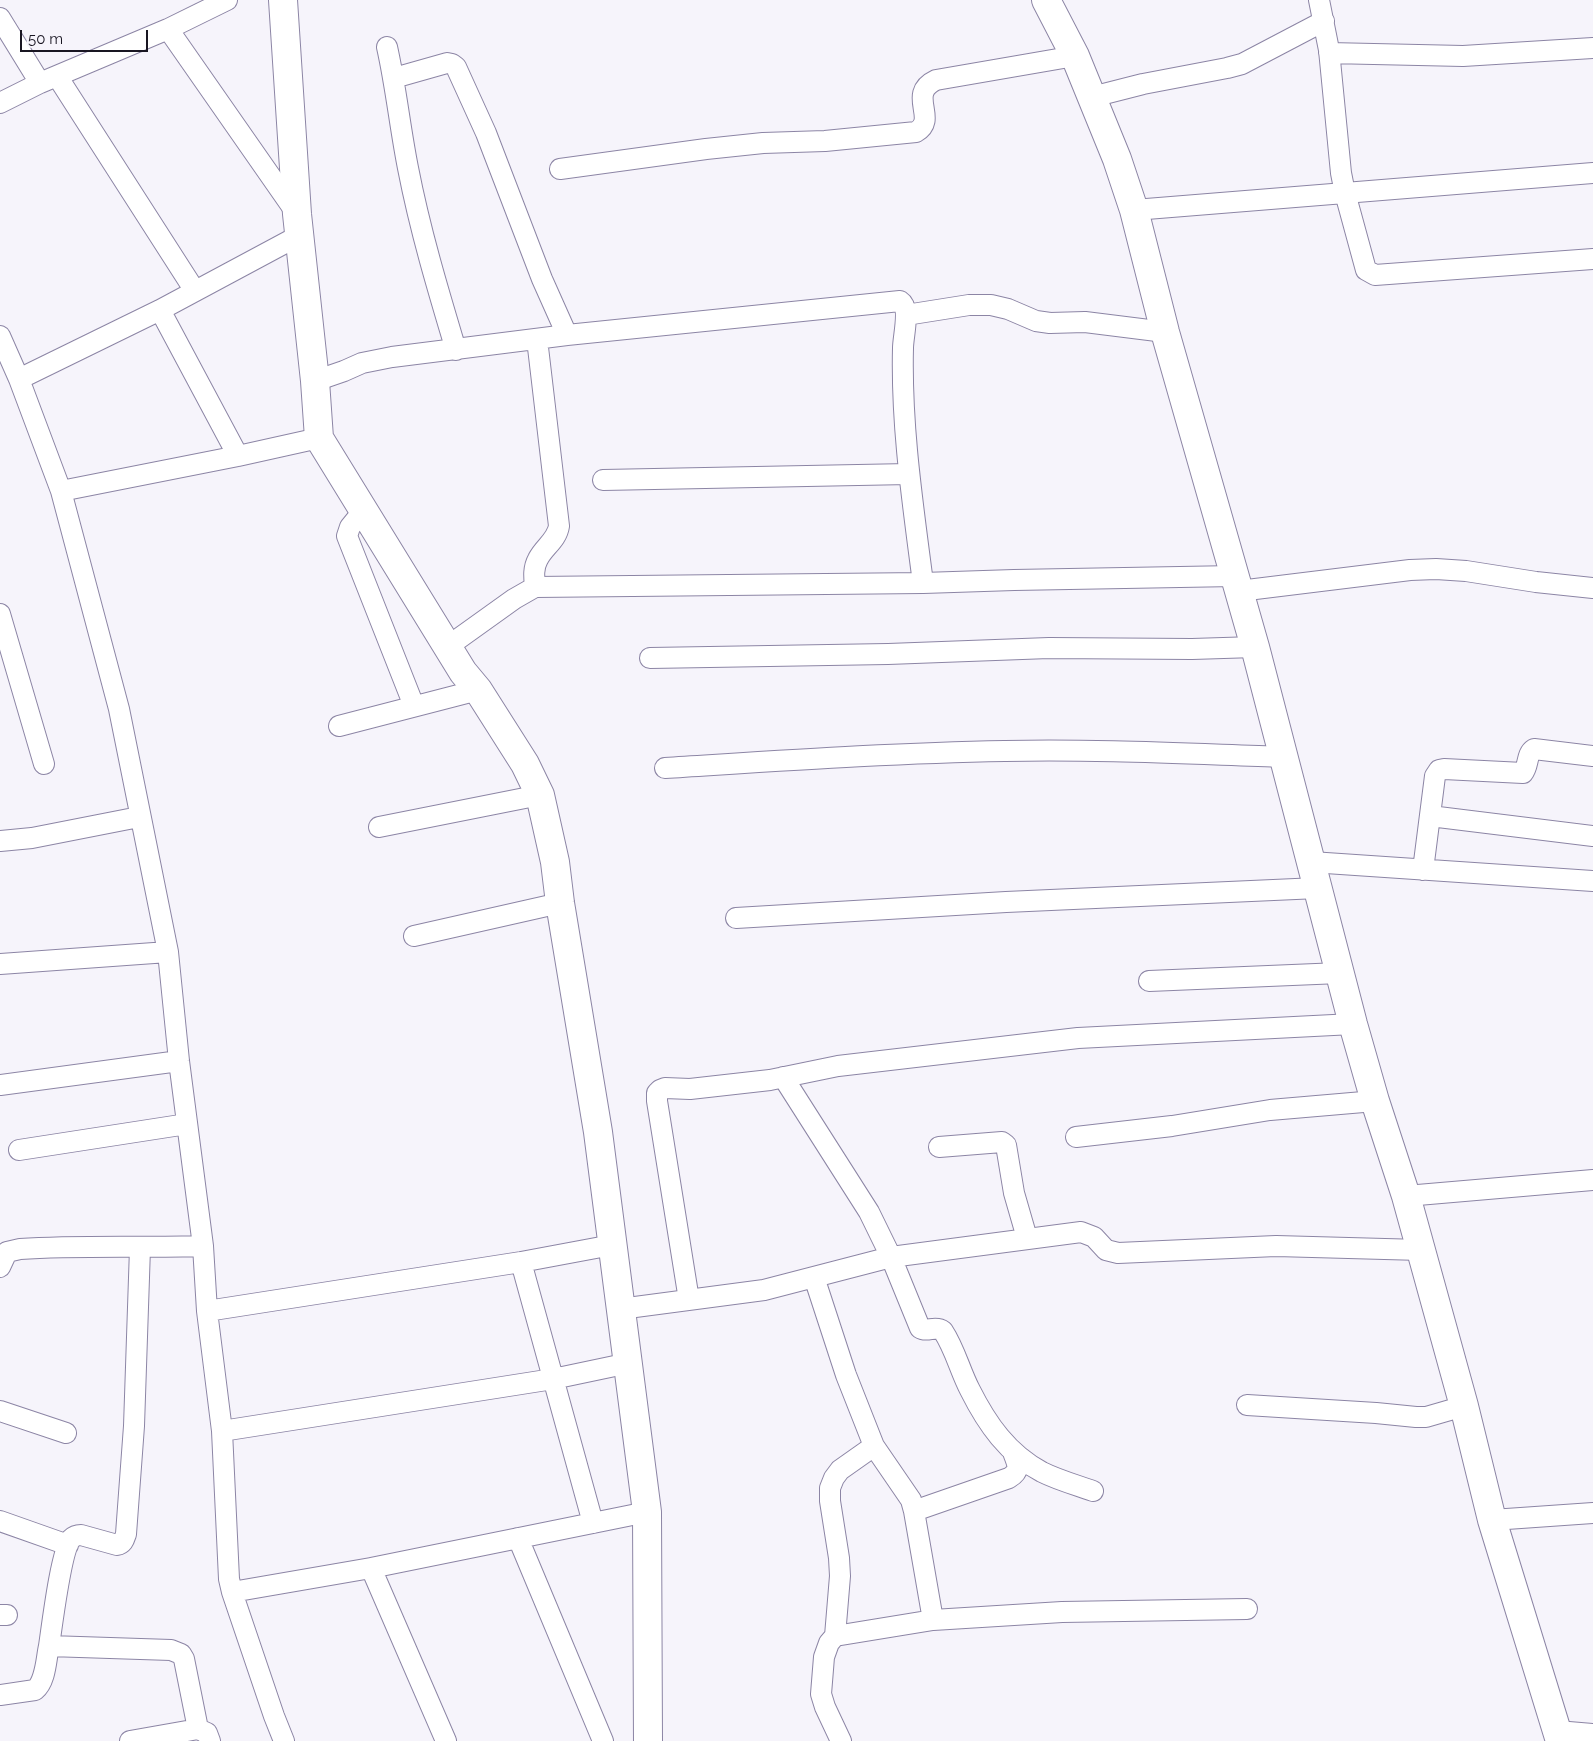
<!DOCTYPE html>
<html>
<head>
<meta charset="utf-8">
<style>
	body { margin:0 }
	#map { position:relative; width:1593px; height:1741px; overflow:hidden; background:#f6f4fb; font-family:Raleway,sans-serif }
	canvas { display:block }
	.scale { position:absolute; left:20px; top:30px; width:128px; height:22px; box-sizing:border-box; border:2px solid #191622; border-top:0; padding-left:6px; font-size:15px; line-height:18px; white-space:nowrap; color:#191622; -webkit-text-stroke:4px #f6f4fb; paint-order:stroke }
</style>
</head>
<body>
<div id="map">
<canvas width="1593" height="1741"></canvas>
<div class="scale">50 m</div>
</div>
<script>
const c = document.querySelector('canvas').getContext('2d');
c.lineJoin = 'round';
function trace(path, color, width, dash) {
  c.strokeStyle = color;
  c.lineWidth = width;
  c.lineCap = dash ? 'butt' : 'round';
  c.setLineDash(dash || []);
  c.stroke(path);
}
const street = new Path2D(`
	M1319 0 1329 50 1341 173 1345 193 1366 270 1375 275 1593 259
	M0 18 40 83
	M168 29 297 214
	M387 47C396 87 400 128 408 168 420 230 438 290 456 350
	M1329 53 1463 56 1593 48
	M57 76 195 291
	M394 78 447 63 452 64 456 67 486 133 542 279 567 335
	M1092 97 1143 84 1227 68 1242 64 1324 21
	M0 103 40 83 168 29 227 0
	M560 169 706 149 763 143 825 141 916 132C939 119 906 94 936 80L1075 56
	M1134 210 1593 173
	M160 310 238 456
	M906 315 969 305H991L1008 309 1036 321 1050 323 1085 322 1165 332
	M0 336 19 379 61 491
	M19 379 160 310 300 235
	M315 381 344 371 362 363 392 357 567 335 900 301C911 308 903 336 903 348 901 427 913 505 923 583
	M603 480 909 474
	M363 511 350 527 347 536 414 706
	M535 587C534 577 533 568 538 559 544 547 557 540 559 526L537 339
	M1239 591 1410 570 1436 569 1466 571 1536 582 1593 588
	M0 614 44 764
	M447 647 514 599 535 587 923 583 1014 580 1235 576
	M650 658 888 654 1049 648 1192 649 1255 647
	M339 726 478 690
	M665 768C778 761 891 753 1005 751 1098 749 1191 754 1284 757
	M1430 816 1593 836
	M379 827 540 795
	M0 841 32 838 139 817
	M1311 862 1593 881
	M1423 870 1435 776 1439 770 1444 769 1523 773C1529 766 1526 754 1534 749L1593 756
	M736 918 1006 902 1318 888
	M414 936 560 903
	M0 964 168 952
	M1149 981 1340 973
	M783 1077 869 1212 891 1257 920 1328C927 1333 935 1325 943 1331 955 1349 960 1371 970 1390 987 1424 1008 1454 1042 1472 1058 1480 1076 1485 1093 1491
	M0 1085 179 1061
	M1076 1137 1172 1126 1270 1110 1375 1101
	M939 1147 1002 1142 1006 1145 1014 1193 1027 1238
	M19 1150 187 1124
	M1406 1196 1593 1180
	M521 1262 593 1523
	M0 1267 7 1252 20 1249C81 1245 142 1248 203 1246
	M814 1277 846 1375 874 1446 911 1500 914 1511 933 1620 835 1636 829 1643 824 1657 821 1694 825 1707 841 1741
	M689 1300 657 1101V1093L660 1090 665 1088 690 1089 770 1080 838 1066 1078 1038 1353 1024
	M620 1309 764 1290 891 1257 1081 1232 1094 1237 1106 1250 1118 1253 1276 1246 1421 1250
	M207 1311 521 1262 612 1245
	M1247 1405 1376 1413 1416 1417H1426L1464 1406
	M0 1411 66 1433
	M222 1431 553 1379 629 1363
	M914 1511 1009 1478C1022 1470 1017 1464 1013 1452
	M1492 1520 1593 1513
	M0 1521 68 1545
	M518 1538 603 1741
	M371 1568 446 1741
	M232 1592 371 1568 647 1512
	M0 1615H7
	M933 1620 1062 1612 1247 1609
	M835 1636 840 1576 839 1558 830 1501V1488L834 1478 840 1470 874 1446
	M49 1646C52 1626 61 1551 71 1539 74 1536 77 1535 81 1535L117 1545C123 1544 124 1540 126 1534L134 1426 140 1248
	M0 1695 35 1690C46 1681 46 1659 49 1646L171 1650 181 1654 184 1659 198 1729
	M1557 1731 1593 1734
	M130 1741 198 1729 207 1733 210 1741
	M284 1741 274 1716 232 1592 229 1579 222 1431 207 1311 203 1246 179 1061 168 952 119 709 61 491 238 456 319 438`);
const secondary = new Path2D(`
	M283 0 297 214 315 381 319 438 463 672 478 690 525 764 540 795 555 862 560 903 598 1132 647 1512 648 1741
	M1046 0 1075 56 1117 159 1134 210 1165 332 1255 647 1353 1024 1375 1101 1406 1196 1464 1406 1492 1520 1560 1741`);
trace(street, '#8c85a5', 22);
trace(secondary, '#8c85a5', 30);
trace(street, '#fff', 20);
trace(secondary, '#fff', 28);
</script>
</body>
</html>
